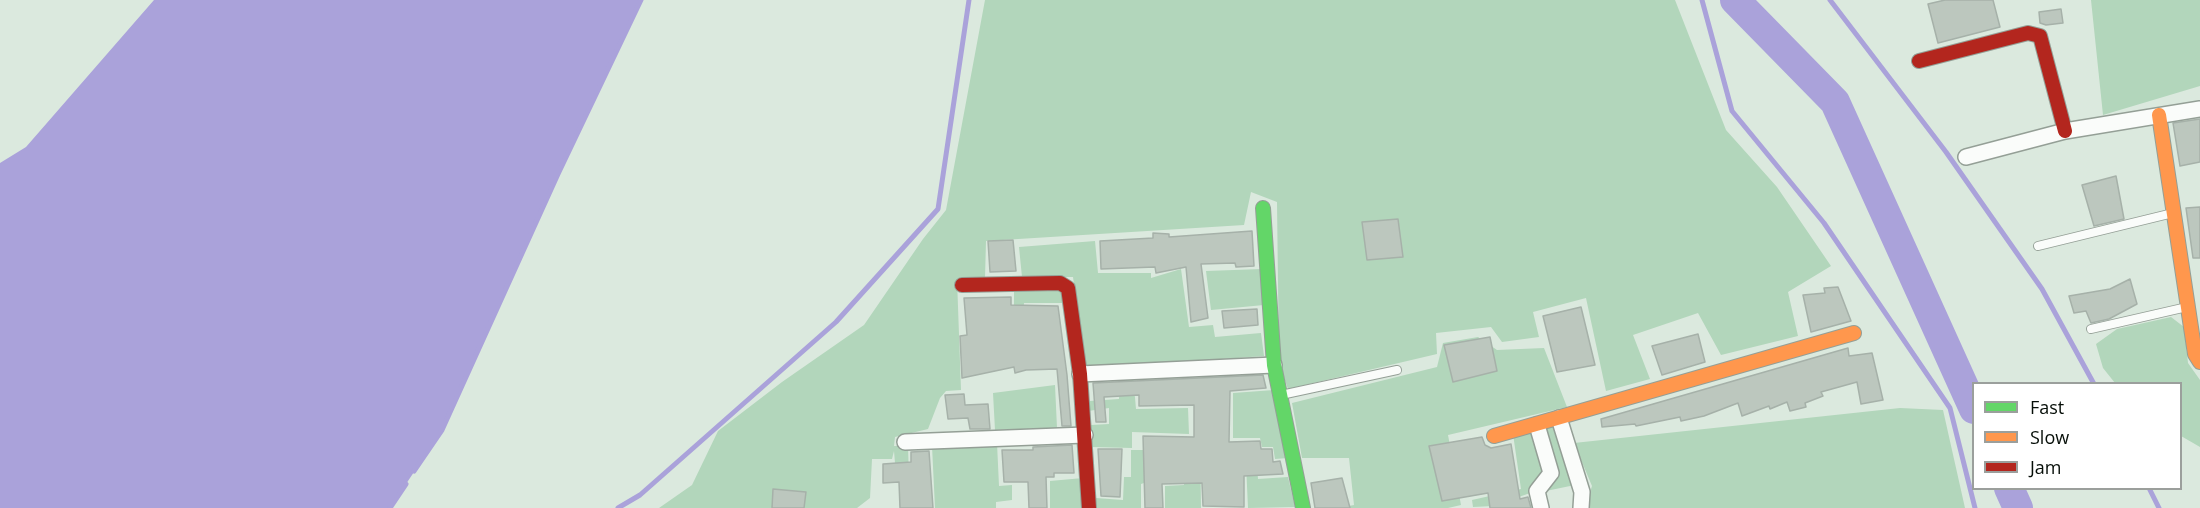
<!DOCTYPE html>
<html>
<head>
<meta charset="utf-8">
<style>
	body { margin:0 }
	#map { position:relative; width:2200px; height:508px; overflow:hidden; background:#dbe9de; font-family:"Open Sans",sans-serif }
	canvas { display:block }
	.legend { position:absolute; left:1972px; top:382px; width:210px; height:108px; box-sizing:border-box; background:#fff; border:2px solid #9b9f9c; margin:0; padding:8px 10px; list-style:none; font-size:18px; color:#060e08 }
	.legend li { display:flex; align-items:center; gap:12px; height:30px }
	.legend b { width:30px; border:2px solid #9b9f9c }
</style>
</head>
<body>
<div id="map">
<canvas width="2200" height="508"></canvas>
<ul class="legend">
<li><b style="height:8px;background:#63d668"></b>Fast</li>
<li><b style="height:8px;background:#ff974d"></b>Slow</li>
<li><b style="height:8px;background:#b3261e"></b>Jam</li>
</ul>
</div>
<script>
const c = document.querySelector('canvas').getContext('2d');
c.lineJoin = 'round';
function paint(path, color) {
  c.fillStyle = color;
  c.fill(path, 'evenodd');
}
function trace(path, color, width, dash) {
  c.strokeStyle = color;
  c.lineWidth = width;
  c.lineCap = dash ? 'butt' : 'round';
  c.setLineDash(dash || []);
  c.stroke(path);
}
paint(new Path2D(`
	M985 0H1675L1726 130 1777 187 1831 266 1788 292 1798 336 1721 355 1698 313 1633 335 1650 379 1606 391 1586 298 1533 312 1539 337 1502 342 1491 327 1436 333 1437 354 1288 389 1279 363 1277 202 1251 192 1244 225 986 241 985 278 957 279 961 390 946 391 940 398 928 429 895 437 894 446H908L909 479 901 464 895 463 894 451 892 459H872L870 498 857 508H659L692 485 718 431 782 382 864 325 923 239 946 210Z
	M2091 0H2200V86L2103 115Z
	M1095 241 1098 273H1151V278L1181 269 1189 327 1213 325 1215 337 1261 333 1264 356 1085 369 1073 277H1022L1019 247Z
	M1262 269 1264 305 1211 310 1206 271Z
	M1014 288H1061L1067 303H1024L1023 317H1014Z
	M2171 317 2184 327 2188 363 2200 380V447L2181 436 2180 384 2115 383 2103 368 2096 344 2117 329Z
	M1478 337 1497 350 1544 348 1567 407 1448 435 1461 505 1448 508H1338L1354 505 1349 458H1302L1292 403 1437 367 1443 343Z
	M1120 375H1133L1136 409 1188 408 1189 434 1132 432V448L1092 447 1091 425 1109 424V408L1088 411 1090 401 1119 399Z
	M1055 385 1057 428 995 430 993 393Z
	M1274 390 1288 458 1275 459 1273 447H1262L1260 438H1233V393Z
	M1900 408 1943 410 1965 508H1585L1592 486 1574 443Z
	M1557 422 1575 485 1541 492 1554 474 1542 427Z
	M1535 428 1547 473 1533 492 1493 506 1473 507 1472 500 1521 489 1513 434Z
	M1200 437 1201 508H1165V486L1184 485 1186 439Z
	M997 443 999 486 1012 485V500L996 502V508H935L932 446Z
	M1131 450H1149L1147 482 1141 484V508H1093L1096 498 1123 500 1124 477H1131Z
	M1246 464H1257L1258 479 1288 477 1295 507 1248 508Z
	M1083 478 1084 508H1050V481Z`), '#b2d6bb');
paint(new Path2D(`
	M154 0H641L558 174 442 430 390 508H0V163L26 147Z`), '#aaa2da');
trace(new Path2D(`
	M1702 0 1732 111 1824 223 1950 408 1975 508
	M1830 0 1946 152 2042 289 2094 384
	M414 471 442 430 558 174 641 0
	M2149 488 2159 508
	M390 508 406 484
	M618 508 640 495 836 322 938 209 969 0`), '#aaa2da', 5);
trace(new Path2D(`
	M1735 0 1835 102 1974 409
	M2009 488 2018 508`), '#aaa2da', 30);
const building = new Path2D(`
	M1945 0H1993L2000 27 1938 43 1928 4Z
	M2061 9 2063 23 2046 25 2040 23 2039 12Z
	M2200 119V162L2180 166 2173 123Z
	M2116 176 2124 219 2094 226 2082 185Z
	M2200 207V258H2193L2186 208Z
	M1398 219 1403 257 1367 260 1362 222Z
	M1252 231 1254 266 1236 267 1235 263 1201 264 1208 318 1191 322 1186 267 1156 273 1155 267 1101 269 1100 241 1153 238V233L1169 234V237Z
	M1013 240 1016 271 990 272 988 241Z
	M2130 279 2137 304 2109 319 2091 323 2086 311 2074 313 2069 296 2110 289Z
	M1838 287 1851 321 1811 332 1803 295 1825 293 1824 288Z
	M1011 297V305L1058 306 1067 375 1071 426H1062L1057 369 1026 370 1015 373 1014 367 962 378 960 336 967 335 964 298Z
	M1581 307 1595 365 1557 372 1543 316Z
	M1257 309 1258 325 1224 328 1222 311Z
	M1698 334 1705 362 1662 375 1652 346Z
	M1490 337 1497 371 1453 382 1444 345Z
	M1848 348 1849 356 1872 353 1883 400 1861 404 1857 382 1821 392 1823 396 1805 403 1806 407 1790 411 1787 402 1770 409 1769 406 1742 416 1738 403 1704 416 1681 421 1680 417 1636 426 1635 424 1602 427 1601 419Z
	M1263 375 1266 388 1230 391 1229 442 1260 441 1261 449H1272L1273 462 1280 461 1283 474 1244 476V507L1203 506 1202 483 1162 484 1163 508H1145L1143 436 1194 437V405L1139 406V395L1104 397 1106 422H1096L1093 383Z
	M964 394 965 405 988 404 990 429H970L968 418 948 419 945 395Z
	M1482 437 1485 445 1491 448 1511 444 1520 499 1528 497 1531 508H1490L1488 493 1442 501 1429 446Z
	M1072 445 1074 473H1054V477H1046L1047 508H1029L1028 482H1004L1002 450H1033V447Z
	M1098 449H1122L1120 497 1101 496Z
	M929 451 933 508H900L899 482 883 483V464L911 462V452Z
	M1342 478 1350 508H1315L1311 483Z
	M773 489 806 492 804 508H772Z`);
paint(building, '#bcc7be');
trace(building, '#a6b1a9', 1.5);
const lane = new Path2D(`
	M2038 246 2173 213
	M2091 329 2187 307
	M1281 395 1397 370`);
const street = new Path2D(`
	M1966 157 2065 131 2200 109
	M1080 374 1274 365
	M1559 418 1582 492 1581 508
	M1537 425 1551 473 1537 491 1541 508
	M905 442 1085 435`);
const fast = new Path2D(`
	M1263 208 1274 365 1303 508`);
const slow = new Path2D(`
	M2159 115 2195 354 2200 362
	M1494 436 1854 333`);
const jam = new Path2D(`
	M1919 61 2028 33 2040 36 2065 131
	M962 285 1060 283 1068 288 1080 374 1089 508`);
trace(lane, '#949f96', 10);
trace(street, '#949f96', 18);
trace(fast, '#949f96', 16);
trace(slow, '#949f96', 16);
trace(jam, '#949f96', 16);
trace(lane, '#fafcfa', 8);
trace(street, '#fafcfa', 15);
trace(fast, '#63d668', 14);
trace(slow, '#ff974d', 14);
trace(jam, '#b3261e', 14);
</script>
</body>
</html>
